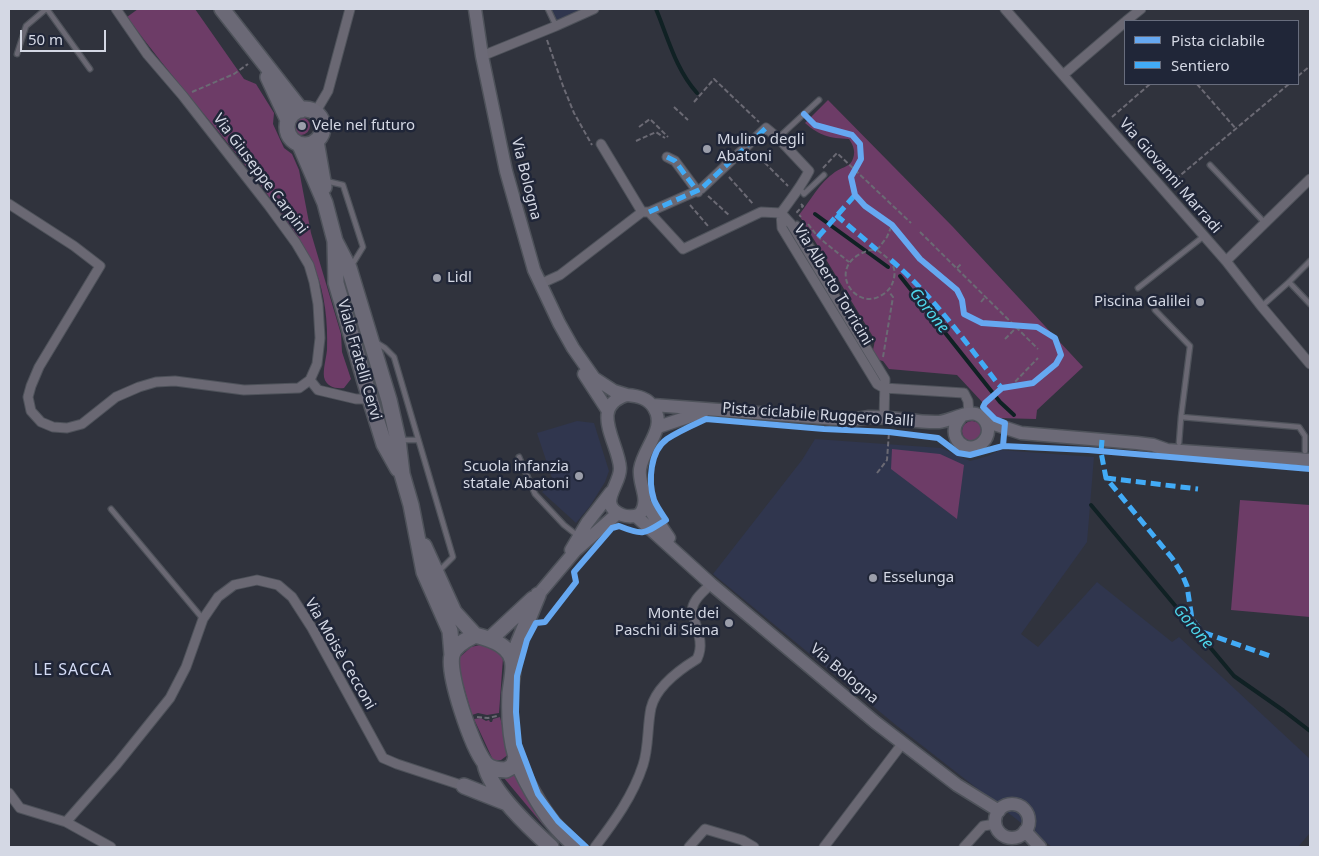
<!DOCTYPE html>
<html>
<head>
<meta charset="utf-8">
<style>
	body { margin:0 }
	#map { position:relative; width:1319px; height:856px; overflow:hidden; background:#30333d; font-family:"Noto Sans",sans-serif }
	canvas { display:block }
	.frame { position:absolute; inset:0; border:10px solid #d4d8e4; pointer-events:none }
	.legend { position:absolute; left:1124px; top:20px; width:175px; height:65px; box-sizing:border-box; background:#202638; border:1px solid #686d7d; margin:0; padding:6px 9px; list-style:none; font-size:15px; color:#d4d8e4 }
	.legend li { display:flex; align-items:center; gap:10px; height:25px }
	.legend b { width:25px; border:1px solid #686d7d }
	.scale { position:absolute; left:20px; top:30px; width:86px; height:22px; box-sizing:border-box; border:2px solid #d4d8e4; border-top:0; padding-left:6px; font-size:15px; line-height:18px; white-space:nowrap; color:#d4d8e4; -webkit-text-stroke:4px #202638; paint-order:stroke }
</style>
</head>
<body>
<div id="map">
<canvas width="1319" height="856"></canvas>
<div class="frame"></div>
<ul class="legend">
<li><b style="height:6px;background:#66a8f1"></b>Pista ciclabile</li>
<li><b style="height:6px;background:#42abf6"></b>Sentiero</li>
</ul>
<div class="scale">50 m</div>
</div>
<script>
const c = document.querySelector('canvas').getContext('2d');
c.lineJoin = 'round';
function paint(path, color) {
  c.fillStyle = color;
  c.fill(path, 'evenodd');
}
function trace(path, color, width, dash) {
  c.strokeStyle = color;
  c.lineWidth = width;
  c.lineCap = dash ? 'butt' : 'round';
  c.setLineDash(dash || []);
  c.stroke(path);
}
function write(font, color, halo, rows, align = 'center') {
  c.font = font + ' "Noto Sans",sans-serif';
  c.lineWidth = 5;
  c.setLineDash([]);
  c.textBaseline = 'middle';
  c.strokeStyle = halo;
  c.fillStyle = color;
  for (const [text, x, y, turn = 0] of rows) {
    c.save();
    c.translate(x, y);
    c.rotate((+turn || 0) * Math.PI / 180);
    c.textAlign = isNaN(turn) ? turn : align;
    if (halo) c.strokeText(text, 0, 0);
    c.fillText(text, 0, 0);
    c.restore();
  }
}
paint(new Path2D(`
	M551 9H587L556 22Z
	M577 421 594 423 609 471 605 482 590 506 576 523 542 492 553 481 537 433Z
	M815 439 941 448 970 461 988 456 1000 450 1094 457 1087 542 1021 634 1038 647 1097 582 1172 642 1179 637 1310 759V833L1298 847H1052L897 726 713 574 802 460Z`), '#30364e');
paint(new Path2D(`
	M138 9H195L244 79 256 84 274 113 273 124 284 148 292 154 299 170 311 233 341 334 342 352 351 379 344 388C336 389 326 387 324 377 323 369 326 359 327 350 328 322 325 294 315 269 304 243 286 221 270 198 225 136 172 79 127 17Z
	M828 100 953 227 1083 367 1037 410 1036 419 997 418 957 375 889 369 883 361 874 359 872 355 875 340 799 215C810 201 820 182 835 172 840 168 849 167 852 161 856 153 854 146 849 139 829 138 820 136 805 123Z
	M292 126a9 9 0 1 1 18 0a9 9 0 1 1-18 0Z
	M962 431a10 10 0 1 1 20 0a10 10 0 1 1-20 0Z
	M892 449 940 454 964 465 957 519 891 469Z
	M1240 500 1310 505V617L1231 610Z
	M484 644 495 650 503 658 499 713 487 715 478 713 472 715 459 670 460 657 471 647Z
	M500 717 509 754 501 760H493L474 719 481 718 486 721 489 720 490 722H492L493 719Z
	M516 773 544 826 504 778Z`), '#6d3c67');
trace(new Path2D(`
	M656 9C668 38 676 70 697 93
	M815 214 888 267
	M900 276 1000 402 1014 415
	M1091 505 1234 676 1284 711 1310 731`), '#102124', 4);
const lane = new Path2D(`
	M47 9 90 69
	M548 9 556 26
	M17 54 26 26 46 9
	M778 138 819 100
	M1210 165 1265 223
	M326 181 343 185 363 247 352 265
	M800 189 804 194 824 175
	M797 224 813 249 808 253
	M1310 261 1289 282 1310 304
	M1138 288 1204 236
	M1262 306 1289 282
	M1155 310 1190 346 1181 417
	M377 343 385 348 394 357 453 557 438 572
	M401 440H417
	M1179 443 1181 417 1299 427 1305 436V451
	M519 457 535 494 564 525 578 536
	M111 509 203 619`);
const street = new Path2D(`
	M1005 9 1226 261 1262 307 1310 364
	M1126 21 1141 9
	M482 56 556 26 594 9
	M1063 75 1125 22
	M315 113 328 91 350 9
	M601 144 642 212
	M667 157 675 161 698 192
	M9 204 74 246 100 266 39 367 31 386 28 397 31 411 41 422 53 427 67 428 82 424 116 397 139 387 156 382 175 381 244 390 299 388 310 380 317 364 320 338 318 304 314 282 309 265 296 243 269 206 183 96 147 54 116 9
	M649 212 701 189 766 128 778 138 809 171C801 187 791 199 781 213
	M781 213 782 228 877 384 884 388 964 393 968 401 969 414
	M781 213 791 224 885 379 884 418
	M1226 261 1310 179
	M540 284 560 275 642 212H649L683 249 761 212 781 213
	M310 380 318 390 356 399H370
	M9 793 20 808 66 822 117 764 170 698 186 667 203 619 218 597 234 585 257 580 278 585 292 597 312 628 383 758 397 764 464 786
	M66 822 111 847
	M595 847C614 822 633 796 643 765 649 747 647 727 651 708 656 687 679 670 697 659 705 643 696 628 692 612 692 600 703 592 711 584
	M689 847 705 829 742 840 754 847
	M824 847 902 744
	M964 847 983 826 995 824`);
const secondary = new Path2D(`
	M475 9 482 56 506 171 534 270 559 323 573 348 594 378 614 391 627 395
	M584 374 608 411
	M627 395C638 396 648 398 654 408 667 428 643 448 640 469 638 485 651 499 640 514 634 517 628 517 622 515 596 504 621 485 620 468 619 444 588 406 627 395Z
	M653 405 850 420C857 419 863 418 869 417 892 416 916 423 939 422 950 421 966 411 976 414 988 418 992 433 983 442 967 458 944 436 960 418
	M985 421 1021 433 1137 443 1153 445 1167 450 1310 460
	M658 427 703 412
	M645 503 669 538
	M636 516 711 584 875 722 957 785 999 811
	M571 550 587 523 611 492
	M538 595 576 550 618 513
	M995 821a17 17 0 1 1 34 0a17 17 0 1 1-34 0Z
	M1025 831 1040 847`);
const primary = new Path2D(`
	M222 9 301 110
	M268 77 288 120
	M287 127a18 18 0 1 1 36 0a18 18 0 1 1-36 0Z
	M316 141 324 187
	M300 145 325 203 335 241 336 283 370 399 384 444 398 469
	M335 241 349 268 389 400 398 440 402 474 411 505 424 572 450 631 452 655
	M424 546 454 612 475 635
	M490 639 533 599
	M513 664 518 644 538 595
	M516 757 513 766 506 770C498 770 490 769 485 763 472 747 447 674 452 655 455 645 466 640 475 635 491 639 513 646 513 666 513 675 511 684 510 693 509 713 510 737 516 757 521 774 542 810 553 823 560 832 569 840 577 847
	M485 764C490 791 530 828 551 847
	M464 786 507 803`);
trace(lane, '#4e525a', 7);
trace(street, '#4e525a', 11);
trace(secondary, '#4e525a', 15);
trace(primary, '#4e525a', 18);
trace(new Path2D(`
	M547 40 563 86 574 113 592 145
	M1298 76 1310 66
	M1197 84 1236 129
	M192 92 234 74 248 64
	M694 102 714 79 759 122
	M674 107 688 120
	M1112 117 1150 84
	M639 127 650 119 668 137
	M636 141 656 132 665 138
	M754 152 788 186
	M823 168 837 153 911 223
	M729 177 754 205
	M1170 184 1289 84
	M708 196 730 216
	M801 204 803 206 797 212 801 217
	M690 205 708 226
	M808 224 818 237 849 262
	M920 232 1038 349
	M870 250H877C887 257 897 264 894 278 892 287 888 292 880 296 854 311 823 264 870 250Z
	M877 250 887 237 892 225
	M957 268 961 264
	M981 302 985 297
	M1005 339 1016 328
	M883 357 893 297 889 292
	M1010 387 1038 358
	M877 473 887 460 889 432
	M477 717 488 718 497 716`), '#6b6a74', 2, [5, 2.5]);
trace(lane, '#6a6873', 4.5);
trace(street, '#6a6873', 9);
trace(secondary, '#6c6a77', 12);
trace(primary, '#6b6976', 15);
trace(new Path2D(`
	M667 157 675 161 698 192
	M649 212 701 189 766 128
	M836 215 877 250
	M818 237 855 195
	M891 260C932 295 965 341 998 384L1002 388
	M1102 440 1101 452 1106 478 1172 558 1182 574 1187 586 1192 619 1202 632 1273 657
	M1106 478 1198 489`), '#42abf6', 5, [10, 5]);
trace(new Path2D(`
	M804 114 815 125 852 135 860 144 861 159 851 177 855 195 865 206 892 225 920 259 957 290 962 300 964 314 982 323 1037 327 1055 338 1061 355 1056 364 1033 383 1002 388 985 403 983 407 995 419 1005 423 1003 446
	M586 847 558 821 538 794 519 744 516 712 517 676 527 640 536 623 545 622 576 582 574 572 612 528 619 526C644 536 644 534 666 520 662 514 657 507 654 500 648 481 650 451 667 439 679 431 693 425 706 419L824 429 889 432 938 438 958 453 970 455 1003 446 1088 450 1310 469`), '#66a8f1', 6);
for (const [x, y, r, color] of [
	[302,126,5,"#9b9eaa"],
	[707,149,5,"#9b9eaa"],
	[437,278,5,"#9b9eaa"],
	[1200,302,5,"#9b9eaa"],
	[579,476,5,"#9b9eaa"],
	[873,578,5,"#9b9eaa"],
	[729,623,5,"#9b9eaa"]
]) {
  const dot = new Path2D();
  dot.arc(x, y, r, 0, 2 * Math.PI);
  c.fillStyle = color;
  c.fill(dot);
  trace(dot, '#202638', 2);
}
write('15px', '#d4d8e4', '#202638', [
	["Vele nel futuro",312,126],
	["Mulino degli",717,140],
	["Abatoni",717,157],
	["Lidl",447,278],
	["Piscina Galilei",1190,302,"right"],
	["Scuola infanzia",569,467,"right"],
	["statale Abatoni",569,484,"right"],
	["Esselunga",883,578],
	["Monte dei",719,614,"right"],
	["Paschi di Siena",719,631,"right"]
], 'left');
write('15px', '#d4d8e4', '#202638', [
	["Via Giuseppe Carpini",260,174,53],
	["Via Giovanni Marradi",1170,176,49],
	["Via Bologna",526,179,76],
	["Via Alberto Torricini",833,285,59],
	["Viale Fratelli Cervi",359,360,74],
	["Pista ciclabile Ruggero Balli",818,415,4],
	["Via Moisè Cecconi",340,654,60],
	["Via Bologna",844,674,40]
]);
write('italic 16px', '#4ed6ea', '#202638', [
	["Gorone",929,311,51],
	["Gorone",1193,627,50]
]);
c.letterSpacing = '1px';
write('16px', '#d5ddf7', '#202638', [
	["LE SACCA",73,670]
]);
c.letterSpacing = '0px';
</script>
</body>
</html>
